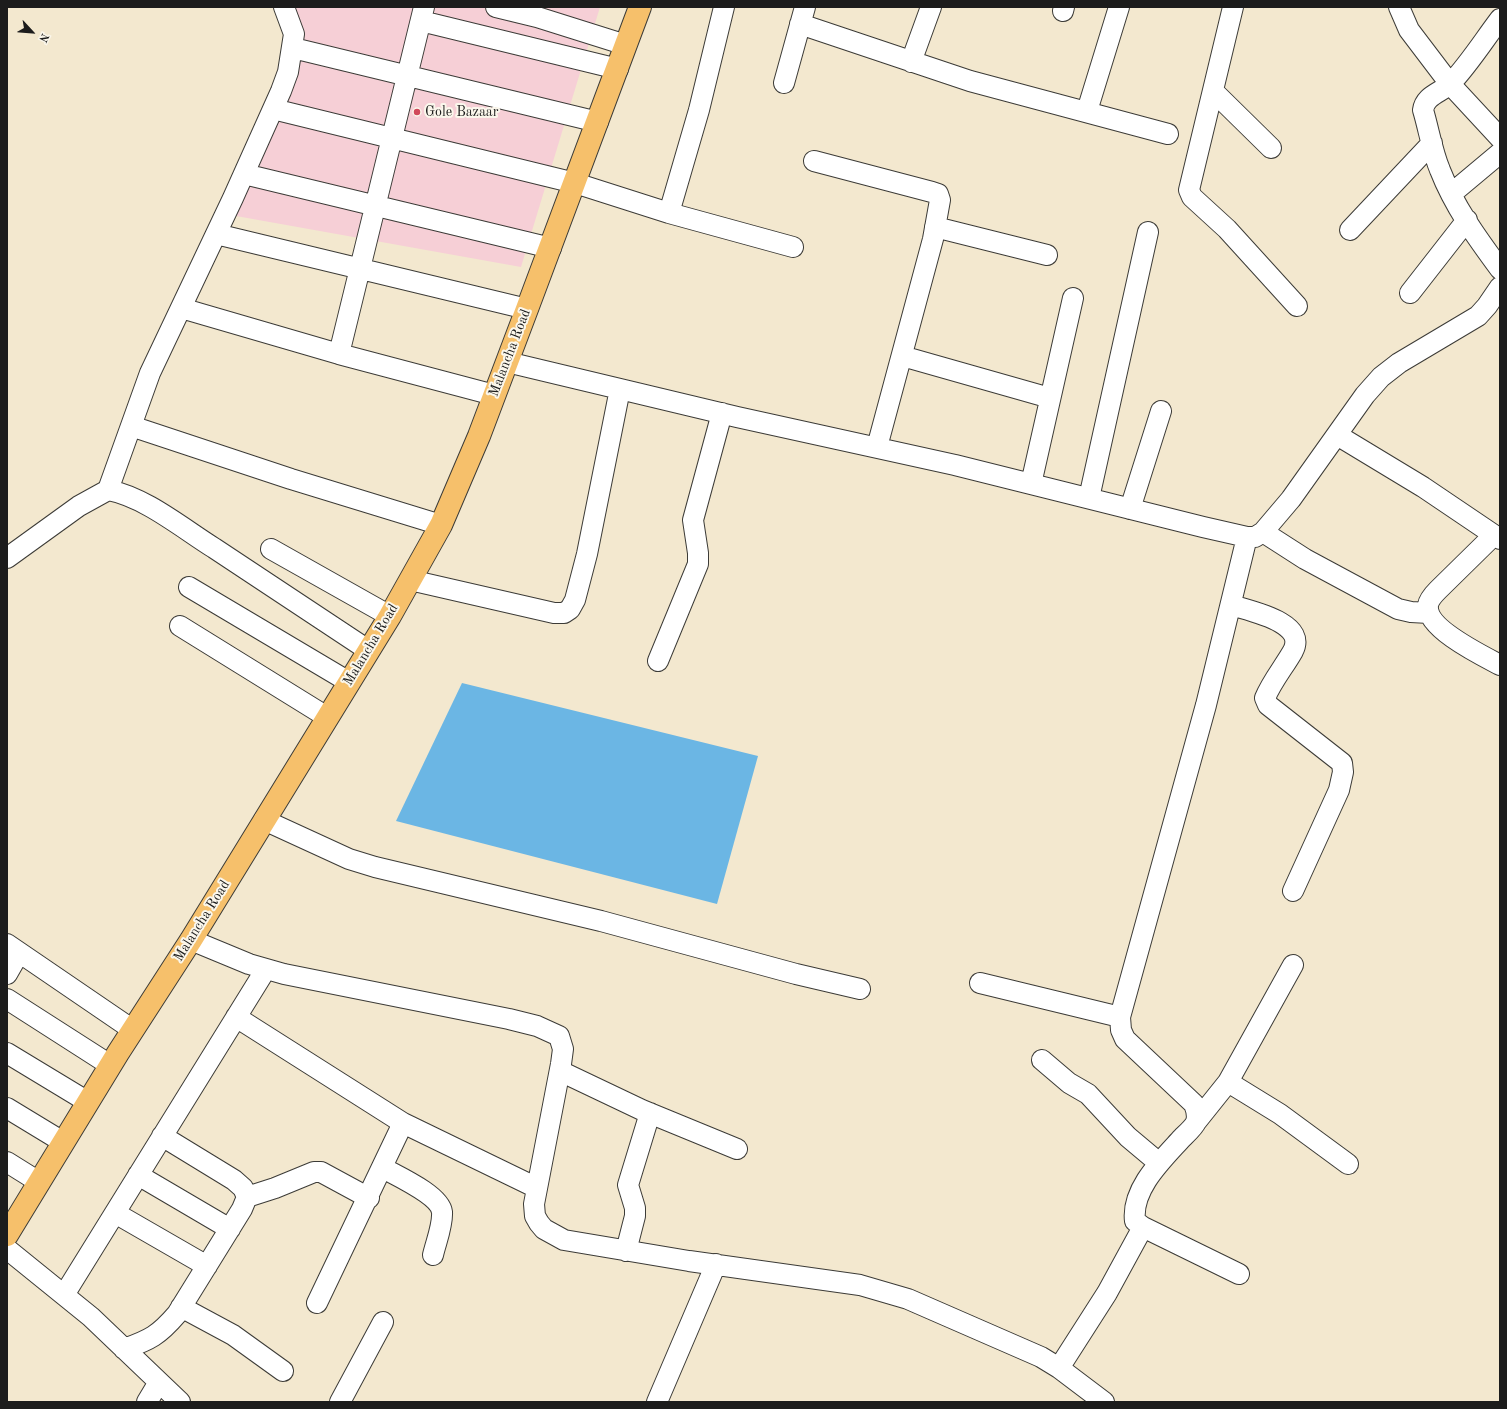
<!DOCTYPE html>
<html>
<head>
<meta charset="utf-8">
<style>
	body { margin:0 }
	#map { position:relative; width:1507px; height:1409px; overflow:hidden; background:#f3e8cf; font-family:"Old Standard TT",serif }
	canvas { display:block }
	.frame { position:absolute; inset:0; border:8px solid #1c1c1c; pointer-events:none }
	.north { position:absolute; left:12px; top:12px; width:40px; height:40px; -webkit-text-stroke:3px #fbf7ec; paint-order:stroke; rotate:116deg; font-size:11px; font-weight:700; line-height:16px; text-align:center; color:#1c1c1c }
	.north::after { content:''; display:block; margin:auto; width:14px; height:18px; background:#1c1c1c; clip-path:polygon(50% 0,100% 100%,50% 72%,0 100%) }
</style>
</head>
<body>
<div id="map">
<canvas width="1507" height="1409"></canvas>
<div class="frame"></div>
<div class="north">N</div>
</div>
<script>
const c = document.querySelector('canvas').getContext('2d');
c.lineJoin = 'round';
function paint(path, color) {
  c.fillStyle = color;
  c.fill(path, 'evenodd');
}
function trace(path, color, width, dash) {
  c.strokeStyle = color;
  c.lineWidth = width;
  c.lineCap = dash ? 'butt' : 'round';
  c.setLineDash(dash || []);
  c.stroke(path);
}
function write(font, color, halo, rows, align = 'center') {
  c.font = font + ' "Old Standard TT",serif';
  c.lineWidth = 4;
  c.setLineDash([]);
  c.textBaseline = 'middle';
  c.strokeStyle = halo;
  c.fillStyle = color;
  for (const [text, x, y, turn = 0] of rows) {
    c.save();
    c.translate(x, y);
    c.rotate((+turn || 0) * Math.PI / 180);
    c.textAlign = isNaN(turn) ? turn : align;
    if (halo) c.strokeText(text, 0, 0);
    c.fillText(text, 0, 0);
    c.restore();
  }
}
paint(new Path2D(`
	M295 7H600L521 267 236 216Z`), '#f6cfd6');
paint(new Path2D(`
	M462 683 758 756 717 904 396 821Z`), '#6bb6e4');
const minor = new Path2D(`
	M496 7 537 17 626 45
	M1233 7 1189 190 1192 197 1227 229 1297 306
	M1399 7 1409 30 1450 84 1500 138
	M1063 11 1064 7
	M1500 19C1484 40 1469 64 1451 83 1441 93 1425 95 1423 110 1429 130 1432 151 1440 170 1454 206 1477 238 1500 269
	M421 21 618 69
	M800 24 970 81 1168 134
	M293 48 598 122
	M911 62 931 7
	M784 83 805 7
	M1213 91 1271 148
	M273 109 575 183 669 213 793 247
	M1087 111 1119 7
	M814 161 932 192 938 194 940 200 933 239 877 447
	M244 174 551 248
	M1451 194 1500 153
	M669 213 699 110 724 7
	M935 227 1047 255
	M1350 230 1432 143
	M216 234 527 309
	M1410 293 1467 220
	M181 308 339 354 494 395
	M339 354 424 7
	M902 356 1050 398
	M507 362 737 417 955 465 1203 527 1247 537H1255L1263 532 1291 499 1365 395 1381 377 1399 363 1478 316 1487 306 1500 287
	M131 426 291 479 441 525
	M1337 435 1423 487 1500 539
	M1031 484 1073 298
	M108 490 150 373 233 198 281 91 288 72 294 34 284 7
	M1089 498 1148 232
	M1130 509 1161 411
	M1263 532 1305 559 1398 609 1411 612 1429 613
	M1494 535 1438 590C1434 594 1429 599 1428 605 1425 628 1483 656 1500 665
	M271 549 390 616
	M7 558 79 506 108 490C145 497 182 528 214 548 265 582 317 616 368 650
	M410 580 554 613H564L570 609 575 600 587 554 620 389
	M189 587 349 682
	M1231 605C1249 611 1308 622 1293 651 1284 667 1272 681 1265 698L1268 705 1342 763 1343 772 1339 790 1293 891
	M180 626 327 717
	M658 661 698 564V553L693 520 722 413
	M264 820 349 859 375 867 601 921 796 974 860 989
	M191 940 249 964 284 974 509 1019 537 1026 559 1036 563 1049 561 1064 534 1204 535 1216 539 1223 544 1229 564 1240 689 1261 860 1285 908 1299 1041 1357 1059 1368 1104 1402
	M7 944 133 1030
	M7 974 19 953
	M980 983 1120 1017
	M7 999 110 1065
	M236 1017 403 1123 537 1188
	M7 1053 88 1102
	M1042 1060 1069 1083 1088 1094 1128 1137 1159 1163
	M560 1071 642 1110 737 1149
	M1228 1082 1280 1114 1348 1164
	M7 1108 63 1142
	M1196 1122 1228 1082 1293 965
	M7 1162 39 1182
	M383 1168C397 1176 440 1195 442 1212 443 1225 436 1242 433 1255
	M138 1175 230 1229
	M247 1197 275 1188 314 1172H321L369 1198
	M115 1213 207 1266
	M7 1249 91 1317 180 1402
	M626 1251 635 1216V1208L628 1185 650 1113
	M1239 1274 1143 1227 1135 1221C1131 1189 1162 1160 1182 1138 1186 1134 1194 1127 1196 1122 1198 1116 1196 1109 1194 1104L1125 1039 1121 1030 1120 1017 1206 705 1247 537
	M64 1295 266 969
	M317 1303 403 1123
	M181 1307 233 1335 283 1371
	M124 1349C150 1340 159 1335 177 1314L242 1209 247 1197 243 1188 234 1180 162 1136
	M1059 1368 1107 1293 1143 1227
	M147 1402 159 1382
	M340 1402 383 1322
	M657 1402 716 1264`);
const major = new Path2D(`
	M7 1235 118 1053 191 940 390 616 441 525 479 436 527 309 640 7`);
trace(minor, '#3c3b37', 22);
trace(major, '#3c3b37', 24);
trace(minor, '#fff', 20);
trace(major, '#f6c06b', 22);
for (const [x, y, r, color] of [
	[417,112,4,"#d1495b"]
]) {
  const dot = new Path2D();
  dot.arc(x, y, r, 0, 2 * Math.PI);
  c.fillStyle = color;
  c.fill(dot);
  trace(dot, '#fbf7ec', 1.5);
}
write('14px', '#1c1c1c', '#fbf7ec', [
	["Gole Bazaar",425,112]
], 'left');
write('14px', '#1c1c1c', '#fbf7ec', [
	["Malancha Road",510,353,-69],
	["Malancha Road",371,645,-59],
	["Malancha Road",202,921,-58]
]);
</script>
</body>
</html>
